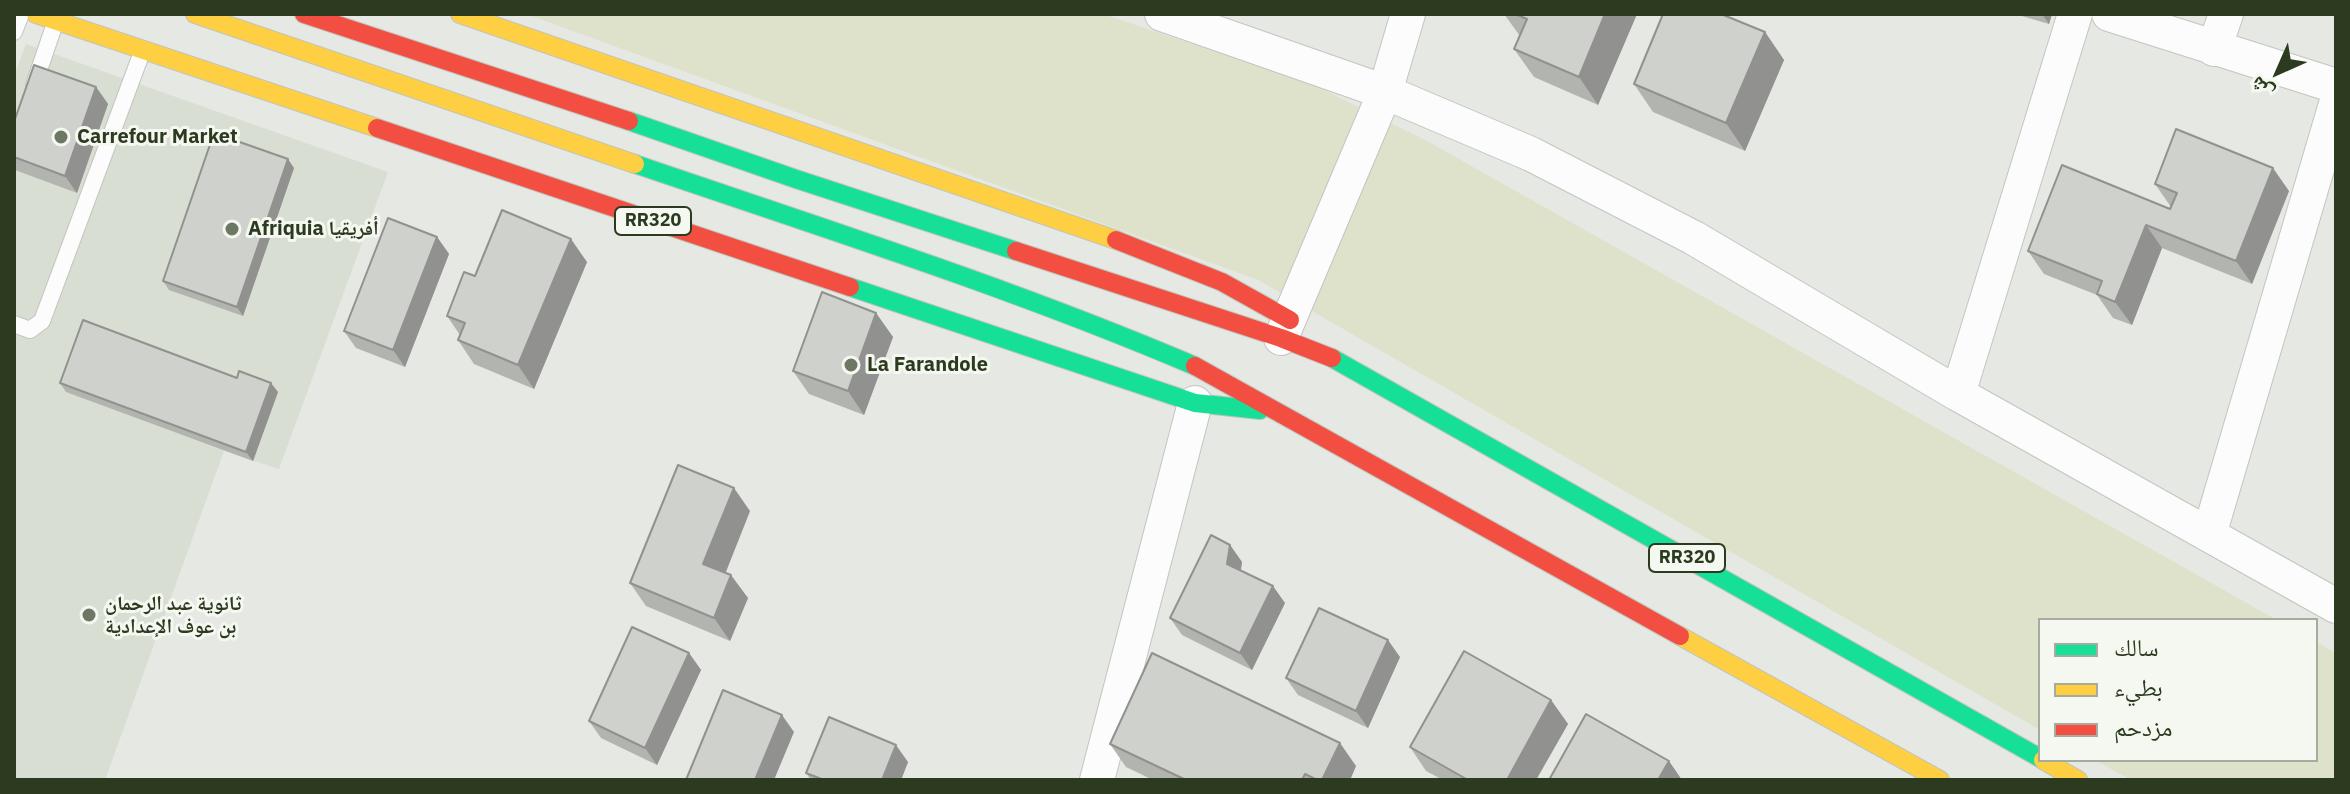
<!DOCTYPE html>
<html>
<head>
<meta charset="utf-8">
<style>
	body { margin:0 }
	#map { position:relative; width:2350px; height:794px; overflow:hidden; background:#e6e8e3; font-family:"IBM Plex Sans","Noto Naskh Arabic",sans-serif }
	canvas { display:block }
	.frame { position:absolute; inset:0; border:16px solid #2c3b20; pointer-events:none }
	.legend { position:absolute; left:2038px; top:618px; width:280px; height:144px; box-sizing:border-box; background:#f5f8f0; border:2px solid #a5ac9d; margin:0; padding:10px 14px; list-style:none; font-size:24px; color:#2c3b20 }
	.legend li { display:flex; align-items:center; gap:16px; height:40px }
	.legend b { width:40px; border:2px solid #a5ac9d }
	.north { position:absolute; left:2238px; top:32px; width:80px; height:80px; -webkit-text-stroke:6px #f5f8f0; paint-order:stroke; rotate:225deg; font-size:22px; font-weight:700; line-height:32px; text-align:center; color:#2c3b20 }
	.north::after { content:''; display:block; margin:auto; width:28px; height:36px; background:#2c3b20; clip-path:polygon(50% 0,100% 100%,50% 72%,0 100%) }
</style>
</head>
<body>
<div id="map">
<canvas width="2350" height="794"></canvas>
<div class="frame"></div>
<ul class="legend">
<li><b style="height:10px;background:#16e098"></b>سالك</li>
<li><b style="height:10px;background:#ffcf43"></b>بطيء</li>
<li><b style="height:10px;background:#f24e42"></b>مزدحم</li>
</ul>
<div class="north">ش</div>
</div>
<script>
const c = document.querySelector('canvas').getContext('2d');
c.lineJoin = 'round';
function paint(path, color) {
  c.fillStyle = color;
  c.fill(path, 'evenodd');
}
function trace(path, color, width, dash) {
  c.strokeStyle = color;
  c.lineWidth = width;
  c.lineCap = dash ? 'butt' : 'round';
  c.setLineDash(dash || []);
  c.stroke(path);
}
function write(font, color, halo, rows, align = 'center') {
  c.font = font + ' "IBM Plex Sans","Noto Naskh Arabic",sans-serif';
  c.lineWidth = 6;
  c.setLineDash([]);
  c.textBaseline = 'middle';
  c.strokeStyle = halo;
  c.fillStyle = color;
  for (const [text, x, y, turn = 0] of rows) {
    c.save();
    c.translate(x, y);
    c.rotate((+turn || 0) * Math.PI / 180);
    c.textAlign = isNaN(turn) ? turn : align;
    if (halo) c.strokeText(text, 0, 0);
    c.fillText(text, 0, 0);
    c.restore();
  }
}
paint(new Path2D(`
	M26 44 388 172 279 469 224 451 105 780H14V76Z`), '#d9ded3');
paint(new Path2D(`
	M526 14H1103L1314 85 1427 141 2277 620H2040V730L1258 280Z
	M2316 642 2336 653V780H2131L2095 760H2316Z`), '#dee2cb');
const lane = new Path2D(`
	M14 32 21 14
	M34 85 55 23
	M14 324 30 330 42 321 142 52`);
const street = new Path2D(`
	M1162 14 1385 92 1531 154 1694 238 1958 394 2336 606
	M2109 14 2336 86
	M2214 49 2226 14
	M1281 338 1385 92 1408 14
	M1958 394 2075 14
	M2209 535 2336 104
	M1097 780 1195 403`);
const fast = new Path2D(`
	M629 121 796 179 1016 251
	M635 164C823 228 1012 288 1195 366
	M850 287 1195 403 1260 410
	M1332 358 2040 758`);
const slow = new Path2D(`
	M36 14 377 128
	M195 14 635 164
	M460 14 1116 240
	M1680 636 1940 780
	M2043 760 2078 780`);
const jam = new Path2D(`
	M304 14 629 121
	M377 128 850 287
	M1116 240 1222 282 1290 320
	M1016 251 1281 338 1332 358
	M1195 366 1680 636`);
trace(lane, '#c3c5c0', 18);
trace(street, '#c3c5c0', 36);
trace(fast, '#c0c5bb', 20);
trace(slow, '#c0c5bb', 20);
trace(jam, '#c0c5bb', 20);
trace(lane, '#fbfcfb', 16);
trace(street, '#fbfcfb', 34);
trace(fast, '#16e098', 18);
trace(slow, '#ffcf43', 18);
trace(jam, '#f24e42', 18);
paint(new Path2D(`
	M1504 14H1637L1598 105 1534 77 1514 49 1520 36Z
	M2015 14H2052L2049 24Z
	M1765 32 1784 60 1745 151 1653 112 1634 84Z
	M96 87 108 104 77 193 15 170 14 122Z
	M294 168 243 316 169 290 163 281Z
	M2155 184 2289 191 2252 284 2162 248 2132 325 2113 318 2097 295 2044 274 2028 251 2170 209 2171 207Z
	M437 237 449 254 405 367 356 348 344 331Z
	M587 262 534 389 474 364 458 340 460 335 447 316 475 276Z
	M876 313 893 337 864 415 809 394 793 371Z
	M237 378 278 392 253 461 66 392 60 383Z
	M750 511 725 573 748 598 730 641 646 606 630 583Z
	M1230 545 1242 562 1241 570 1285 603 1252 670 1182 635 1170 618Z
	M689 653 701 670 657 765 601 738 589 721Z
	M1400 657 1368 728 1298 695 1286 678Z
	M1551 700 1568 724 1536 780H1443L1426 771 1410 747Z
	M1110 744 1356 766 1350 780H1153L1126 767Z
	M908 762 901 780H811L806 773Z`), '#b2b4af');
paint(new Path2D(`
	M1605 14H1637L1598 105 1579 77Z
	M2042 14H2052L2049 24Z
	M1765 32 1784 60 1745 151 1726 123Z
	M96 87 108 104 77 193 65 176Z
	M288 159 294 168 243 316 237 307Z
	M2273 168 2289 191 2252 284 2236 261Z
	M2146 225 2162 248 2132 325 2115 302Z
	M437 237 449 254 405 367 393 350Z
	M571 239 587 262 534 389 518 365Z
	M876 313 893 337 864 415 848 391Z
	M271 383 278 392 253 461 246 452Z
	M734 488 750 511 720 587 703 564Z
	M1230 545 1242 562 1239 580 1227 564Z
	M731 575 748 598 730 641 714 618Z
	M1273 586 1285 603 1252 670 1240 653Z
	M1388 640 1400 657 1368 728 1356 711Z
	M689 653 701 670 657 765 645 748Z
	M1551 700 1568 724 1536 780H1507Z
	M782 715 794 732 774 780H755Z
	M1340 743 1356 766 1350 780H1322Z
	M896 745 908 762 901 780H882Z
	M1669 761 1682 780H1658Z`), '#91928f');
const building = new Path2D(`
	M1515 14H1605L1579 77 1514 49 1527 19Z
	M1663 14H1721L1765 32 1726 123 1634 84Z
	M34 65 96 87 65 176 14 157V122Z
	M2176 129 2273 168 2236 261 2146 225 2115 302 2097 294 2102 281 2028 251 2062 165 2170 209 2177 193 2155 184Z
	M214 133 288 159 237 307 163 281Z
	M502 210 571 239 518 365 458 340 465 323 447 316 464 272 475 276Z
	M388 218 437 237 393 350 344 331Z
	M822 292 876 313 848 391 793 371Z
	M83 320 237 378 239 371 271 383 246 452 60 383Z
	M678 465 734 488 703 564 731 575 714 618 630 583Z
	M1211 535 1230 545 1227 564 1273 586 1240 653 1170 618Z
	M1319 608 1388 640 1356 711 1286 678Z
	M632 627 689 653 645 748 589 721Z
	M1464 651 1551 700 1507 780H1468L1410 747Z
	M1152 653 1340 743 1322 780H1317L1305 774 1302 780H1186L1110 744Z
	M723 690 782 715 755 780H686Z
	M1586 714 1669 761 1658 780H1549Z
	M829 717 896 745 882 780H824L806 773Z`);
paint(building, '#cfd1cc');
trace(building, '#91928f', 2);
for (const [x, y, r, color] of [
	[61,137,8,"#6d7864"],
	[232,229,8,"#6d7864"],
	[851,365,8,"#6d7864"],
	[89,615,8,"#6d7864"]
]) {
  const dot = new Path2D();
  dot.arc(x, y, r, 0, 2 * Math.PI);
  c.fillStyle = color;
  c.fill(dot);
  trace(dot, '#f5f8f0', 3);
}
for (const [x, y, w] of [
	[653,221,76],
	[1687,558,76]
]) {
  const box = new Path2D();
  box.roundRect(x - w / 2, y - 14, w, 28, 6);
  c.fillStyle = '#f5f8f0';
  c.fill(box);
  trace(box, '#2c3b20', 2);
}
write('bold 18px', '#2c3b20', null, [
	["RR320",653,221],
	["RR320",1687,558]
]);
write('bold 20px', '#2c3b20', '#f5f8f0', [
	["Carrefour Market",77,137],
	["Afriquia أفريقيا",248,229],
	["La Farandole",867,365],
	["ثانوية عبد الرحمان",105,604],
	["بن عوف الإعدادية",105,627]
], 'left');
</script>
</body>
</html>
